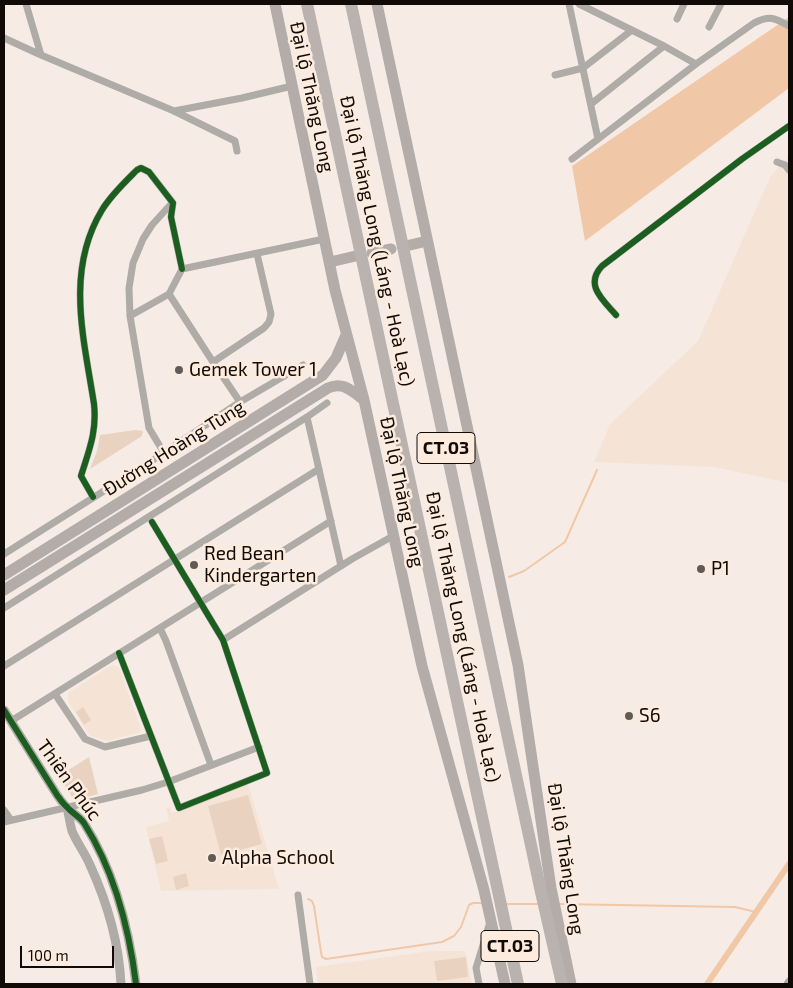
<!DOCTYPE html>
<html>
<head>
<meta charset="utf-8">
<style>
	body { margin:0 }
	#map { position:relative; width:793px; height:988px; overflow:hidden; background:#f6ece5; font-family:"Exo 2",sans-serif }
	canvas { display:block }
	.frame { position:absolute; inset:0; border:5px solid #110b07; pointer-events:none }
	.scale { position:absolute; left:20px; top:946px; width:94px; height:22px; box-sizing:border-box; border:2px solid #110b07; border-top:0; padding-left:6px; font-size:15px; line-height:18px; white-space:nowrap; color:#110b07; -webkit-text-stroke:4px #fdebde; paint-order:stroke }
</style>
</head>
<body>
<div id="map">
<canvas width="793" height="988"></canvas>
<div class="frame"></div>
<div class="scale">100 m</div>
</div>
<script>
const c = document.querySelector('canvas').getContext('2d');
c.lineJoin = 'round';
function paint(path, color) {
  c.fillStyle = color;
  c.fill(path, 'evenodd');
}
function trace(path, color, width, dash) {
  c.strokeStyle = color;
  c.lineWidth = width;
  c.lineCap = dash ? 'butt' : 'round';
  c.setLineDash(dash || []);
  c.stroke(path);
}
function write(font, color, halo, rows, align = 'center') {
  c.font = font + ' "Exo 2",sans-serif';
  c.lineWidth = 5;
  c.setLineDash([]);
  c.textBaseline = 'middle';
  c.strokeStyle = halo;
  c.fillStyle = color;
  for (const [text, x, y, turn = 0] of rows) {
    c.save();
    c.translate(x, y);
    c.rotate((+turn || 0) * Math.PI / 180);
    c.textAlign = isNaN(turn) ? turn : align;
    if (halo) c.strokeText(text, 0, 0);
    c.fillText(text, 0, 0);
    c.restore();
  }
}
paint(new Path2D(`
	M789 156V483L714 467 594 462 610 424 698 341 770 177Z
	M112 665 119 667 141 729 140 732 108 741 90 736 68 701 69 692Z
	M248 784 279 889 161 891 146 827 169 821 166 808 170 807 172 813Z
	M430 951H465L472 984H318L316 967Z`), '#f5e4d6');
paint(new Path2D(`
	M135 430 143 431 142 436 90 469 97 451 100 435Z
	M83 707 91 720 84 725 76 712Z
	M89 757 98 794 79 799 72 797 59 776Z
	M248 795 262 844 221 855 208 806Z
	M162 836 168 861 156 864 149 839Z
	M186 873 189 886 176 890 173 877Z
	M466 957 468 977 437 981 434 961Z`), '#e9d2c0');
paint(new Path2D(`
	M789 17V88L585 241 572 166Z`), '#f0c8a8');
trace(new Path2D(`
	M509 577 524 571 565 542 597 470
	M308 899 312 901 314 906 321 952 322 957 326 959 442 942 454 936 461 927 469 905 473 903H482
	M506 904H539
	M559 904 735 907 756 912`), '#f0c8a8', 2);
trace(new Path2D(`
	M707 984 789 864`), '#f0c8a8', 6);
trace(new Path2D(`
	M26 4 41 55
	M569 4 598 139
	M579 4 664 46 696 64
	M677 19 684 4
	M709 27 721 4
	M4 38 41 55 174 111 235 141 237 151
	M555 75 583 68 632 30
	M591 104 664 46
	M174 111 242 98 292 86
	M572 159 696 64 754 23C770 15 775 18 789 26
	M777 162 785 165 789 170
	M169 294 213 362 240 402
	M616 315C603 300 584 285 602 266L742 159 789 126
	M130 316 169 294 182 269 324 239
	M213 362 264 328 269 322 271 314 257 254
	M307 417 341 566
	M164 453 149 428 130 316 129 288 133 263 143 239 152 225 172 203
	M93 497 81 476C89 450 97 432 94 404 84 339 65 271 102 210 111 195 125 182 137 170L141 168 149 172 173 203 171 217 182 269
	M4 554 164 453 240 402 303 365
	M4 608 307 417 327 403
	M160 628 166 641 211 765
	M223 640 352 559 393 536
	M119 653 179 808 267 773 223 640 152 522
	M4 666 319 469
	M55 694 85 739 105 747 151 736
	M11 721 331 521
	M4 810 11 820
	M4 822 142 790 168 782 259 747
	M298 895 310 984
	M480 959C485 953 491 952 499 954
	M479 984 476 968 490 922
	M787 984 789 981`), '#afaba7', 7);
trace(new Path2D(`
	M4 710 57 795C60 799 63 804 67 807 72 813 80 817 84 823 115 872 129 927 136 984
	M67 808C69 815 70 824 72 831 77 843 85 853 90 865 107 902 119 944 121 984`), '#afaba7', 9);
trace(new Path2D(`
	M275 4 335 290 364 400 422 666 484 890 505 984
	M377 4 518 665 551 888 571 984
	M406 246 427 241
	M372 253 391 249
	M330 262 360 255
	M4 575 323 375 336 358 346 335
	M4 590 328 388C343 381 352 391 364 400`), '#b3aca9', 11);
trace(new Path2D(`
	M307 4 518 984
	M351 4 541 892 562 984`), '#bab2ae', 12);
trace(new Path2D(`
	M616 315C603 300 584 285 602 266L742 159 789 126
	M93 497 81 476C89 450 97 432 94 404 84 339 65 271 102 210 111 195 125 182 137 170L141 168 149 172 173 203 171 217 182 269
	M119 653 179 808 267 773 223 640 152 522
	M4 710 57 795C60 799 63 804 67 807 72 813 80 817 84 823 115 872 129 927 136 984`), '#1b5e20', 6);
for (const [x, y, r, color] of [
	[179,370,5,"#615a55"],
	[194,565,5,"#615a55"],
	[701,569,5,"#615a55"],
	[629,716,5,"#615a55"],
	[212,858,5,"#615a55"]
]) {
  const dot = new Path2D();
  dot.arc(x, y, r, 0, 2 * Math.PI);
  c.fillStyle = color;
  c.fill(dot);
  trace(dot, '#fdebde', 2);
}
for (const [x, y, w] of [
	[446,448,58],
	[510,946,58]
]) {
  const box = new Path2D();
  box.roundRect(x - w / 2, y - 15.5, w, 31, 4);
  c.fillStyle = '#fdebde';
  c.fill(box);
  trace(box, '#110b07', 1);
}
write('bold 18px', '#110b07', null, [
	["CT.03",446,448],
	["CT.03",510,946]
]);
write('19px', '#110b07', '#fdebde', [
	["Đại lộ Thăng Long",312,97,78],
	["Đại lộ Thăng Long (Láng - Hoà Lạc)",377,241,78],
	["Đường Hoàng Tùng",174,448,-32],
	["Đại lộ Thăng Long",402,492,78],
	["Đại lộ Thăng Long (Láng - Hoà Lạc)",463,637,78],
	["Thiên Phúc",69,780,54],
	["Đại lộ Thăng Long",566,859,81]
]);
write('19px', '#110b07', '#fdebde', [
	["Gemek Tower 1",189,370],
	["Red Bean",204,554],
	["Kindergarten",204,576],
	["P1",711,569],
	["S6",639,716],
	["Alpha School",222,858]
], 'left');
</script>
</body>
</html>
